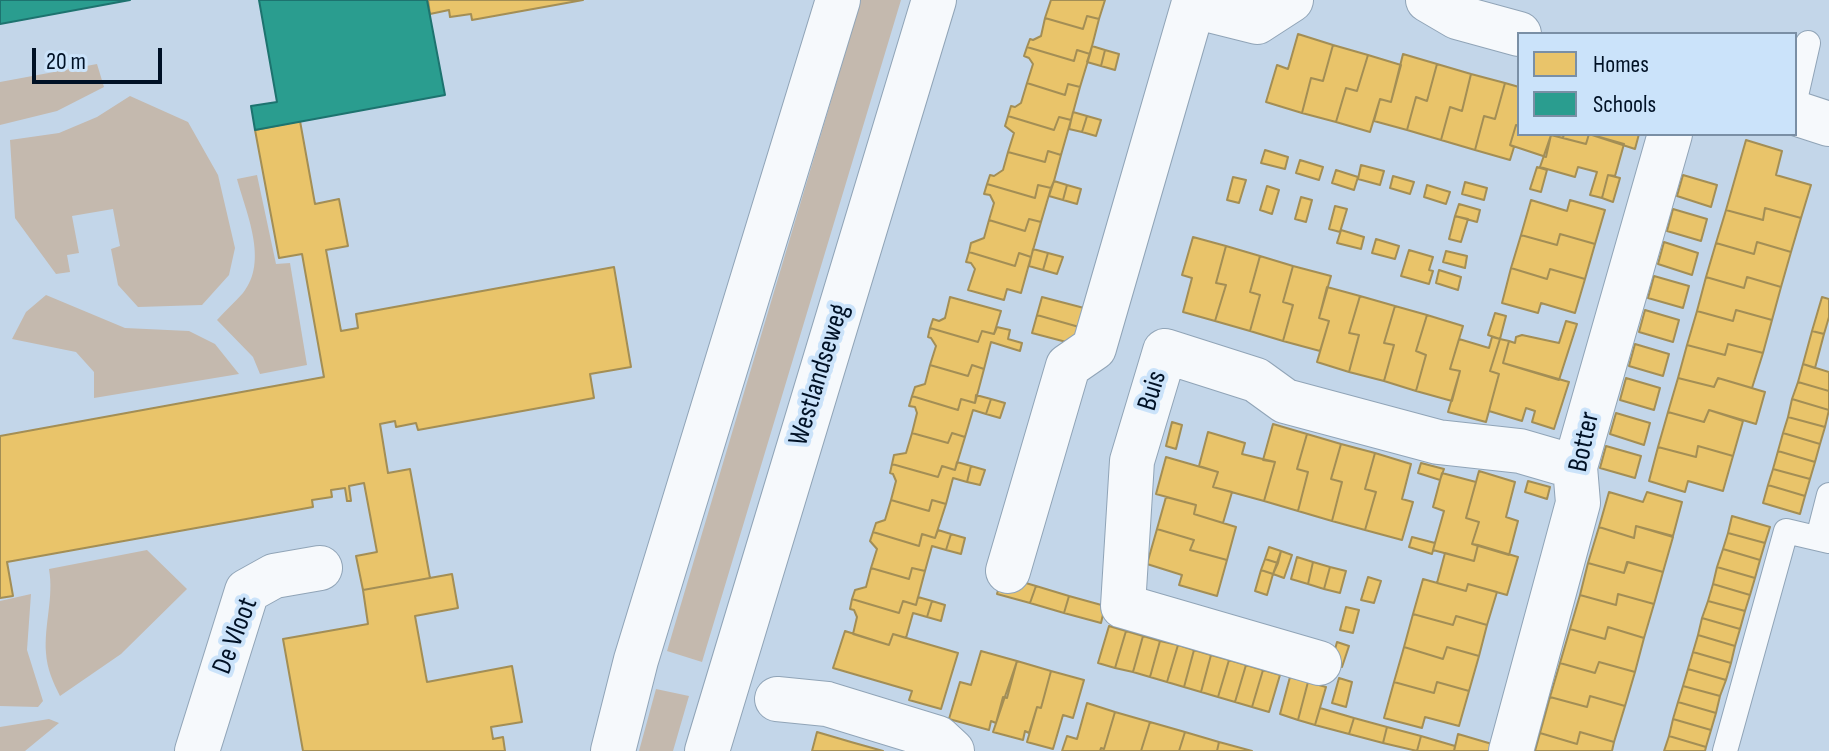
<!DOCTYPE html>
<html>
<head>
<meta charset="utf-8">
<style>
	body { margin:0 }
	#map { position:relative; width:1829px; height:751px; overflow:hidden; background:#c3d6e9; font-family:"Sofia Sans Condensed",sans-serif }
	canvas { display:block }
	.legend { position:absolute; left:1517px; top:32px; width:280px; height:104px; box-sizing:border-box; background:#cbe3fa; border:2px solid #7a8fa5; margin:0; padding:10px 14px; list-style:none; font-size:24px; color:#001125 }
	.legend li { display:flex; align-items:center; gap:16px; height:40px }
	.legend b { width:40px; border:2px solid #7a8fa5 }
	.scale { position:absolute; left:32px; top:48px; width:130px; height:36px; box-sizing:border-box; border:4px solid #001125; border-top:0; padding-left:10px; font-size:24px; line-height:28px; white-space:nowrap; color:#001125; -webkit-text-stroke:6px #cbe3fa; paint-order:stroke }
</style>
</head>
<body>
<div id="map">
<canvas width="1829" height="751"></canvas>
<ul class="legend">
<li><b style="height:22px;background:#e9c46a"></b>Homes</li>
<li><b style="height:22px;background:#2a9d8f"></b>Schools</li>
</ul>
<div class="scale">20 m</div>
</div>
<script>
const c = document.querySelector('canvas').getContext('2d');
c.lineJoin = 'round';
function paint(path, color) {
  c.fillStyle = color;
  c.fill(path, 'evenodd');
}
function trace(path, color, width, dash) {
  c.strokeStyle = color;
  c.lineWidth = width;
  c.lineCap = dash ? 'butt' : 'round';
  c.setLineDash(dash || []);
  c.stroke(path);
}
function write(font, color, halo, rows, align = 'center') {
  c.font = font + ' "Sofia Sans Condensed",sans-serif';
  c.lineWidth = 8;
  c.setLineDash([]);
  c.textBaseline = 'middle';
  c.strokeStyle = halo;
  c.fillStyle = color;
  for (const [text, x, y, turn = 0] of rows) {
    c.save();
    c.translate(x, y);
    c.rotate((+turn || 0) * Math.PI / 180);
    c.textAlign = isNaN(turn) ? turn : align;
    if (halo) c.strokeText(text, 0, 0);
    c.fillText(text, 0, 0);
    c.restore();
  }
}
paint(new Path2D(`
	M861 0H901L702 662 667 651Z
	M97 64 104 87 57 111 0 125V82Z
	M130 96 188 122 218 175 235 248 229 275 202 305 138 307 118 285 111 249 120 246 113 209 72 216 79 253 67 255 70 272 56 274 15 218 10 140 59 133 97 117Z
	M257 175 276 264 290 263 307 365 260 374 253 357 217 320C225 311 235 302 243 293 269 261 246 213 237 179Z
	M46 295 125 328 189 331 215 344 239 374 94 398V372L76 352 12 339 26 312Z
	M147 550 187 589 121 654 60 696C53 682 47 669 46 653 44 624 54 598 49 569Z
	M31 594 27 650 43 701 38 707 0 706V601Z
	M656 689 689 696 673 751H639Z
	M49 719 59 723 25 751H0V727Z`), '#c4b9ae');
const homes = new Path2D(`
	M428 0H583L472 20 471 14 450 17 449 10 430 14Z
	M1051 0H1105L1099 19 1087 16 1083 29 1045 18Z
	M1087 16 1099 19 1090 54 1077 50 1074 61 1027 47 1030 39 1033 40 1041 36 1045 18 1083 29Z
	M1298 34 1333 45 1323 81 1311 78 1302 113 1266 102 1277 65 1288 69Z
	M1333 45 1368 55 1357 91 1346 88 1336 122 1302 113 1311 78 1323 81Z
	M1092 46 1105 50 1101 66 1087 62Z
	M1027 47 1074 61 1077 50 1090 54 1080 87 1068 84 1065 95 1027 83 1033 64 1029 58 1024 56Z
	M1105 50 1119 54 1115 70 1101 66Z
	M1403 54 1437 64 1427 101 1416 97 1407 130 1374 121 1380 99 1391 102Z
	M1368 55 1401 65 1391 102 1380 99 1370 132 1336 122 1346 88 1357 91Z
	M1437 64 1471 74 1462 111 1450 107 1441 140 1407 130 1416 97 1427 101Z
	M1471 74 1505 83 1495 119 1484 116 1475 150 1441 140 1450 107 1462 111Z
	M1027 83 1065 95 1068 84 1080 87 1071 120 1059 117 1054 130 1008 116 1011 106 1015 107 1021 103Z
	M1505 83 1519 87V126L1516 125 1510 145 1514 147 1510 160 1475 150 1484 116 1495 119Z
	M1073 112 1087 116 1082 132 1069 129Z
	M1008 116 1054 130 1059 117 1071 120 1061 155 1048 151 1045 162 1008 152 1014 133 1005 126Z
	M1087 116 1101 120 1096 136 1082 132Z
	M300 121 315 204 339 199 348 246 326 250 341 331 358 328 356 314 614 267 631 367 590 374 594 398 418 430 416 423 396 427 395 421 380 424 388 473 410 469 430 578 363 590 356 556 377 552 364 483 349 486 351 501H347L345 488 331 490 332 497 312 500 313 507 7 562 13 596 0 598V436L324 377 302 254 279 258 255 130Z
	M1516 125 1519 126V134H1564L1563 138 1551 135 1546 157 1510 145Z
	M1564 134H1639L1635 149 1589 134 1586 144 1563 138Z
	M1589 134 1624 144 1615 176 1608 175 1602 198 1590 195 1597 172 1578 167 1575 177 1540 167 1551 135 1586 144Z
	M1746 140 1782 151 1776 175 1811 185 1801 218 1765 208 1763 220 1726 210Z
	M1265 150 1288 157 1285 169 1261 163Z
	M1048 151 1061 155 1054 181 1051 188 1038 185 1035 198 987 184 990 175 994 176 1003 170 1008 152 1045 162Z
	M1300 160 1323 167 1319 180 1296 173Z
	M1361 165 1384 171 1380 185 1358 179Z
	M1537 167 1547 170 1541 192 1530 189Z
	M1336 170 1358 177 1354 190 1332 183Z
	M1608 175 1620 178 1613 202 1602 198Z
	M1683 175 1717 185 1711 207 1677 196Z
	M1393 176 1414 182 1410 194 1390 188Z
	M1233 177 1246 180 1239 203 1227 200Z
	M1054 181 1067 185 1063 200 1049 196Z
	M1465 182 1487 188 1484 200 1462 194Z
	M987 184 1035 198 1038 185 1051 188 1041 222 1029 219 1025 231 989 220 994 203 990 195 984 194Z
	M1067 185 1081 189 1077 204 1063 200Z
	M1427 185 1450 192 1446 204 1424 197Z
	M1267 186 1279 190 1272 214 1260 210Z
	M1301 197 1312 200 1306 222 1295 219Z
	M1531 200 1567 211 1570 200 1605 210 1595 244 1560 234 1557 245 1521 235Z
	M1459 204 1480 210 1477 222 1455 216Z
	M1335 206 1347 209 1340 232 1329 229Z
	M1765 208 1801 218 1791 252 1757 242 1754 254 1716 243 1726 210 1763 220Z
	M1673 209 1707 219 1701 241 1667 231Z
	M1455 216 1468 219 1461 242 1449 239Z
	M1029 219 1041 222 1031 257 1019 253 1015 266 969 252 971 243 984 238 989 220 1025 231Z
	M1341 230 1364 237 1361 249 1337 243Z
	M1560 234 1595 244 1585 279 1550 269 1547 279 1511 268 1521 235 1557 245Z
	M1193 237 1226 246 1216 283 1226 285 1215 321 1183 312 1192 278 1182 275Z
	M1376 239 1399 246 1395 259 1372 253Z
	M1664 242 1698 253 1692 275 1658 264Z
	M1757 242 1791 252 1781 287 1747 277 1744 288 1706 277 1716 243 1754 254Z
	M1226 246 1260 256 1250 292 1260 295 1250 331 1215 321 1226 285 1216 283Z
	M1033 249 1048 253 1043 270 1029 266Z
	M1409 250 1433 257 1429 270 1433 271 1429 284 1401 276Z
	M1446 251 1467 256 1465 268 1443 262Z
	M969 252 1015 266 1019 253 1031 257 1021 293 1007 289 1004 300 968 290 975 269 971 263 966 262Z
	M1048 253 1063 257 1057 274 1043 270Z
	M1260 256 1293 266 1283 302 1293 305 1283 341 1250 331 1260 295 1250 292Z
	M1293 266 1331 276 1319 318 1329 321 1320 351 1283 341 1293 305 1283 302Z
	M1511 268 1547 279 1550 269 1585 279 1575 313 1541 303 1538 313 1502 303Z
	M1439 270 1461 277 1458 290 1436 283Z
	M1654 276 1689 286 1683 308 1648 298Z
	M1706 277 1744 288 1747 277 1781 287 1772 320 1736 310 1733 321 1697 311Z
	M1327 287 1360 296 1349 333 1359 335 1349 372 1317 362 1329 321 1319 318Z
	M1360 296 1395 306 1384 343 1394 345 1384 381 1349 372 1359 335 1349 333Z
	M950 297 1001 311 994 334 982 331 978 342 930 328 933 319 939 321 945 318Z
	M1042 297 1084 308 1079 327 1037 315Z
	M1822 297 1829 299V317L1824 334 1812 331Z
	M1395 306 1427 315 1416 351 1426 355 1416 391 1384 381 1394 345 1384 343Z
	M1645 310 1679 320 1673 342 1639 332Z
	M1736 310 1772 320 1763 353 1728 344 1725 355 1687 345 1697 311 1733 321Z
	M1495 313 1506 316 1500 339 1488 335Z
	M1037 315 1079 327 1074 344 1032 333Z
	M1427 315 1463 326 1450 369 1460 371 1452 401 1416 391 1426 355 1416 351Z
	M1566 321 1577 324 1559 380 1503 363 1509 341 1515 343 1516 337 1522 335 1559 343Z
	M997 327 1010 330 1008 339 1022 343 1020 351 991 342 984 369 972 365 968 376 930 365 936 346 931 338 928 337 930 328 978 342 982 331 994 334Z
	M1812 331 1824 334 1815 368 1803 364Z
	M1492 337 1500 339 1490 371 1499 374 1486 422 1448 412 1460 371 1450 369 1459 339 1489 348Z
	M1500 339 1509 341 1503 363 1569 382 1554 429 1532 422 1535 411 1526 408 1522 421 1489 411 1499 374 1490 371Z
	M1635 344 1669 354 1663 376 1629 366Z
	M1728 344 1763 353 1752 388 1718 378 1714 387 1678 378 1687 345 1725 355Z
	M1803 364 1829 372V391L1798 382Z
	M930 365 968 376 972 365 984 369 975 403 961 399 958 410 912 396 915 387 925 384Z
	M1626 378 1660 388 1654 410 1620 400Z
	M1678 378 1714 387 1718 378 1765 392 1756 424 1709 410 1704 422 1668 412Z
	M1798 382 1829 391V410L1792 399Z
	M976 395 991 399 986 414 973 410 965 437 952 433 948 443 912 433 917 413 915 407 909 406 912 396 958 410 961 399 975 403Z
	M991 399 1005 403 1000 418 986 414Z
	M1792 399 1829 410 1825 427 1788 417Z
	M1709 410 1743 421 1733 456 1698 446 1696 457 1658 447 1668 412 1704 422Z
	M1616 413 1650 423 1644 445 1610 434Z
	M1788 417 1825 427 1820 444 1783 433Z
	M1172 422 1182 425 1176 449 1166 446Z
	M1273 424 1307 434 1297 469 1308 472 1298 511 1264 501 1275 462 1263 460Z
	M1208 432 1245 443 1242 454 1275 462 1264 501 1213 487 1218 472 1199 466Z
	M912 433 948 443 952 433 965 437 955 470 942 466 938 477 892 464 894 455 906 453Z
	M1783 433 1820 444 1815 462 1778 451Z
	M1307 434 1341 444 1331 479 1342 482 1332 521 1298 511 1308 472 1297 469Z
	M1341 444 1375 453 1365 489 1376 492 1365 530 1332 521 1342 482 1331 479Z
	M1606 446 1641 456 1635 478 1600 468Z
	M1698 446 1733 456 1723 491 1688 481 1685 492 1649 481 1658 447 1696 457Z
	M1778 451 1815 462 1810 479 1773 469Z
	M1375 453 1411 464 1402 499 1413 502 1402 540 1365 530 1376 492 1365 489Z
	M1166 457 1218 472 1213 487 1232 492 1223 523 1194 514 1196 505 1156 494Z
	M957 462 971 466 967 482 953 478 946 504 932 500 929 511 891 500 896 481 893 474 890 473 892 464 938 477 942 466 955 470Z
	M1421 463 1444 469 1440 480 1418 473Z
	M971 466 985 470 980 485 967 482Z
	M1773 469 1810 479 1805 496 1768 485Z
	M1479 471 1515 482 1506 517 1518 521 1509 555 1472 544 1479 522 1466 518Z
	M1442 473 1476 482 1466 518 1479 522 1472 544 1478 545 1474 561 1433 550 1444 511 1433 507Z
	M1528 481 1550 487 1547 499 1525 492Z
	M1768 485 1805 496 1800 514 1763 503Z
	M1609 492 1643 502 1647 492 1682 502 1673 536 1636 526 1634 538 1599 527Z
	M1166 497 1196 505 1194 514 1236 527 1227 560 1190 550 1194 540 1157 529Z
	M891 500 929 511 932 500 946 504 935 538 922 534 919 546 873 532 876 523 885 520Z
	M1732 516 1770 527 1765 543 1728 533Z
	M1636 526 1673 537 1663 572 1628 562 1624 573 1588 563 1599 527 1634 538Z
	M1157 529 1194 540 1190 550 1227 560 1217 596 1179 585 1182 575 1147 564Z
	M938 530 951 534 946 550 932 546 925 571 912 568 909 579 871 568 877 549 870 541 873 532 919 546 922 534 935 538Z
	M1728 533 1765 543 1760 560 1723 549Z
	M951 534 965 538 961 554 946 550Z
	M1412 537 1435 543 1432 554 1409 547Z
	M1478 545 1518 557 1507 595 1468 584 1466 591 1437 583 1445 553 1474 561Z
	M1269 547 1281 551 1278 563 1265 559Z
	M1723 549 1760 560 1755 578 1717 567Z
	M1281 551 1292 555 1284 578 1273 574Z
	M1297 557 1313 562 1308 584 1291 579Z
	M1265 559 1278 563 1273 574 1261 570Z
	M1313 562 1330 567 1324 589 1308 584Z
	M1627 562 1663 572 1654 604 1618 594 1616 605 1580 595 1588 563 1624 573Z
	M1330 567 1346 571 1340 593 1324 589Z
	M1717 567 1755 578 1750 595 1713 584Z
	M871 568 909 579 912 568 925 571 916 605 903 601 899 613 852 599 855 590 866 587Z
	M1261 570 1273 574 1267 595 1255 591Z
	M452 574 458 608 415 616 427 682 512 666 522 722 491 727 493 739 503 737 505 751H303L283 639 368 624 363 590Z
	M1002 576 1036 586 1030 603 997 594Z
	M1368 577 1381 581 1374 603 1361 600Z
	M1423 579 1466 591 1468 584 1497 592 1487 625 1456 616 1453 625 1413 614Z
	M1713 584 1750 595 1745 611 1708 601Z
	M1036 586 1069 596 1064 613 1030 603Z
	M1618 594 1654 604 1644 638 1608 627 1605 639 1570 629 1580 595 1616 605Z
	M1069 596 1105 606 1101 623 1064 613Z
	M918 597 932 601 927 617 913 613 906 638 893 634 889 645 853 634 857 617 854 610 850 609 852 599 899 613 903 601 916 605Z
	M932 601 945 605 941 621 927 617Z
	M1708 601 1745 611 1740 629 1702 618Z
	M1346 607 1359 610 1353 633 1340 630Z
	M1413 614 1453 625 1456 616 1487 625 1479 656 1447 647 1443 659 1404 647Z
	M1702 618 1740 629 1735 646 1698 635Z
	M1109 626 1126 631 1115 668 1098 663Z
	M1608 627 1644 638 1635 672 1599 662 1595 673 1560 663 1570 629 1605 639Z
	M845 631 889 645 893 634 958 653 941 709 909 700 912 691 833 668Z
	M1126 631 1143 636 1133 672 1115 668Z
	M1698 635 1735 646 1731 663 1693 652Z
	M1143 636 1160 641 1150 677 1133 672Z
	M1160 641 1178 645 1167 682 1150 677Z
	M1337 642 1349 646 1342 667 1331 664Z
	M1178 645 1194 650 1184 687 1167 682Z
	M1404 647 1443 659 1447 647 1479 656 1469 691 1437 682 1434 693 1394 682Z
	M1194 650 1211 655 1201 692 1184 687Z
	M981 651 1017 661 1007 698 1003 697 996 723 991 721 989 730 949 719 960 682 971 685Z
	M1693 652 1731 663 1726 680 1688 669Z
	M1211 655 1229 660 1218 697 1201 692Z
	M1229 660 1246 665 1235 702 1218 697Z
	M1017 661 1051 671 1041 708 1037 707 1029 733 1025 731 1023 740 993 732Z
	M1599 662 1635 672 1625 706 1590 696 1587 707 1550 697 1560 663 1595 673Z
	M1246 665 1263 670 1252 707 1235 702Z
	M1688 669 1726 680 1720 696 1683 686Z
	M1263 670 1280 675 1269 712 1252 707Z
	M1051 671 1084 680 1073 718 1063 715 1053 749 1027 742 1037 707 1041 708Z
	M1290 677 1308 682 1298 720 1280 714Z
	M1339 678 1352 682 1346 707 1332 703Z
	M1308 682 1326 687 1315 725 1298 720Z
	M1394 682 1434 693 1437 682 1469 691 1459 726 1425 717 1422 728 1384 718Z
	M1683 686 1720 696 1716 713 1678 702Z
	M1590 696 1625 706 1614 742 1580 732 1577 744 1540 733 1550 697 1587 707Z
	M1678 702 1716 713 1711 730 1673 719Z
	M1087 703 1115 712 1104 749 1101 748 1100 751H1062L1067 736 1077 739Z
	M1320 708 1354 718 1349 734 1315 725Z
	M1115 712 1150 722 1141 751H1100L1101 748 1104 749Z
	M1354 718 1387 727 1383 743 1349 734Z
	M1673 719 1711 730 1706 747 1669 736Z
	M1150 722 1185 732 1179 751H1141Z
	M1387 727 1421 736 1417 751 1383 743Z
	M817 732 851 742 883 751H812Z
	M1185 732 1219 742 1217 751H1179Z
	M1580 732 1614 742 1612 751H1535L1540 733 1577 744Z
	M1458 734 1492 744 1490 751H1454Z
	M1421 736 1455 746 1454 751H1417Z
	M1669 736 1706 747 1705 751H1664Z
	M1219 742 1252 751H1217Z`);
paint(homes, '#e9c46a');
trace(homes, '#a38e55', 2);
const schools = new Path2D(`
	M0 0H130L0 24Z
	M259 0H427L445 95 255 130 251 106 277 102Z`);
paint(schools, '#2a9d8f');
trace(schools, '#1d736f', 2);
const lane = new Path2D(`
	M1795 100 1808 43
	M1818 538 1829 495
	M1725 751 1786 531 1829 541`);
const street = new Path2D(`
	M1428 0 1457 17 1519 34
	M1795 113 1829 124
	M1008 571 1068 366 1094 348 1193 6 1257 22 1291 0
	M1319 663 1123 606 1132 461 1165 351 1256 380 1285 401 1438 442 1520 451 1575 467
	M777 699 827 704 938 738 952 751
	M197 751 247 591 274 576 320 568
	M1511 751 1578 503 1575 467 1670 134`);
const secondary = new Path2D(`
	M613 751 636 660 838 0
	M707 751 934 0`);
trace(lane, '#90a4b7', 26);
trace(street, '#90a4b7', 46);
trace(secondary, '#90a4b7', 46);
trace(lane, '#f6f9fc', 24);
trace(street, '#f6f9fc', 44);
trace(secondary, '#f6f9fc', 44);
write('28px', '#001125', '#cbe3fa', [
	["Westlandseweg",820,375,-73],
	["Buis",1153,391,-73],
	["Botter",1585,442,-78],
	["De Vloot",236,636,-69]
]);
</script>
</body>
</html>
